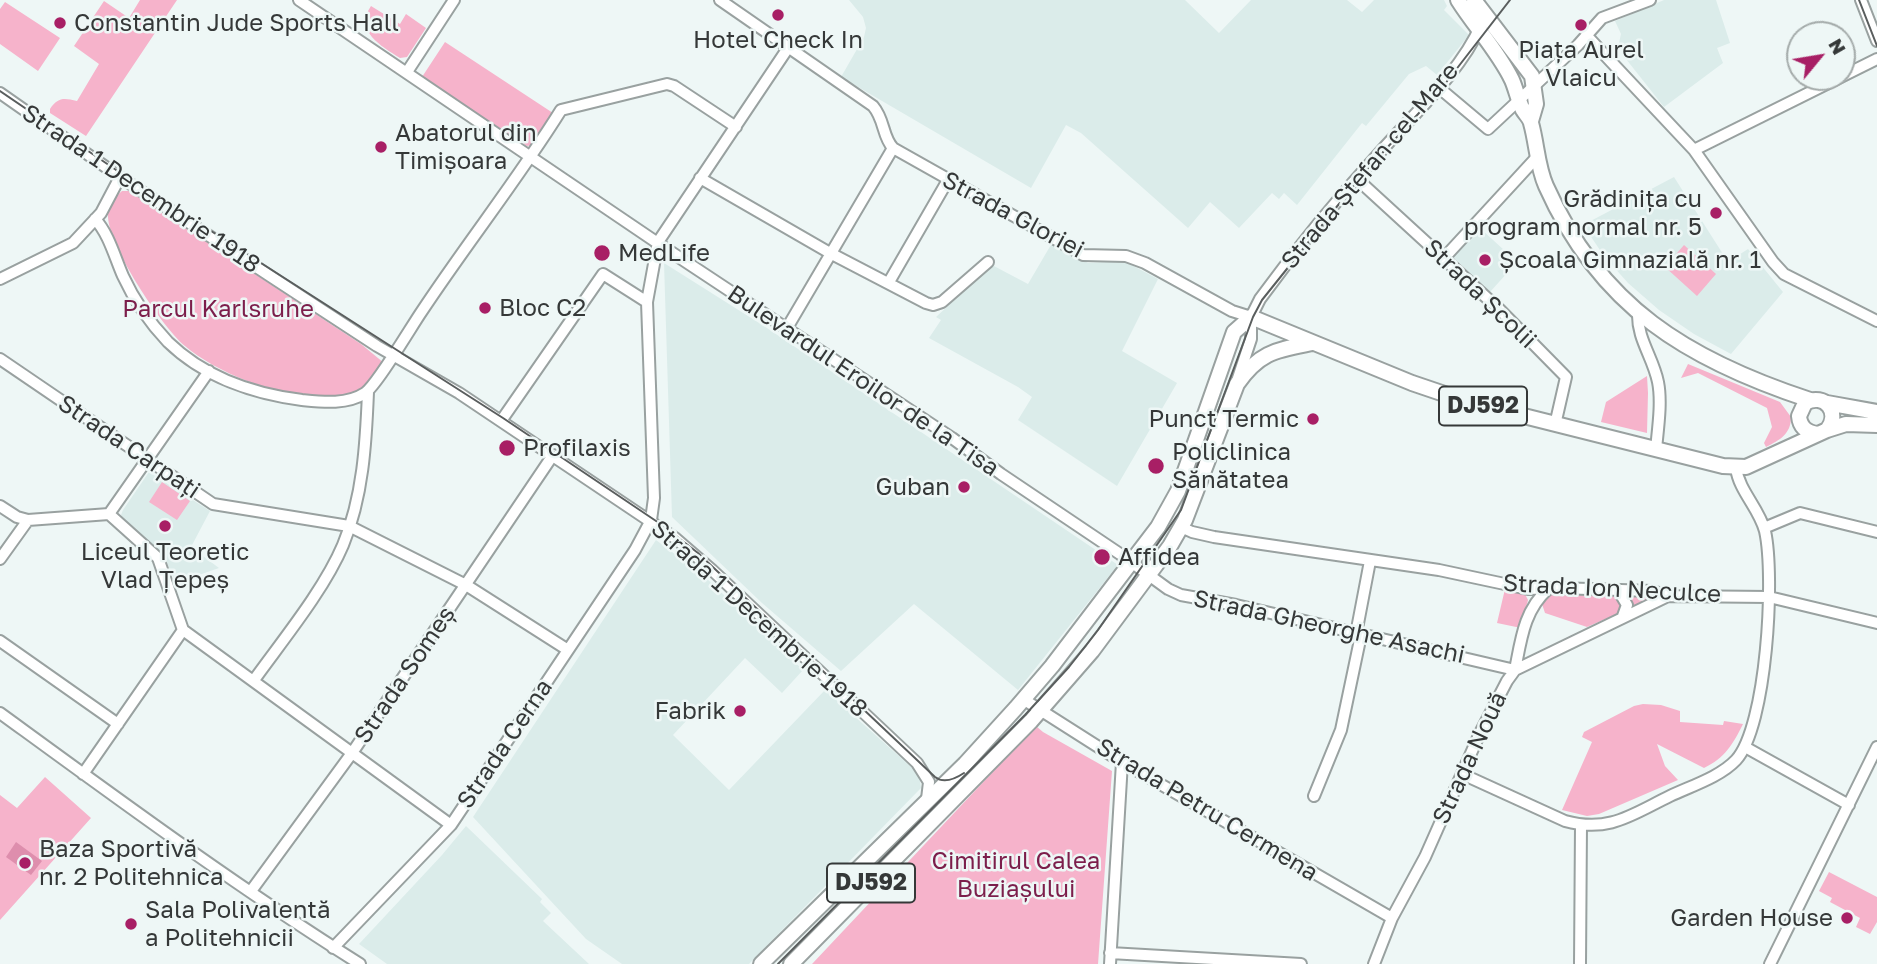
<!DOCTYPE html>
<html>
<head>
<meta charset="utf-8">
<style>
	body { margin:0 }
	#map { position:relative; width:1877px; height:964px; overflow:hidden; background:#eef7f6; font-family:"Golos Text",sans-serif }
	canvas { display:block }
	.north { position:absolute; left:1786px; top:21px; width:70px; height:70px; box-sizing:border-box; background:#eef7f6; border:2px solid #a4abaa; border-radius:50%; rotate:60deg; font-size:19px; font-weight:700; line-height:28px; text-align:center; color:#353838 }
	.north::after { content:''; display:block; margin:auto; width:24px; height:32px; background:#a81f65; clip-path:polygon(50% 0,100% 100%,50% 72%,0 100%) }
</style>
</head>
<body>
<div id="map">
<canvas width="1877" height="964"></canvas>
<div class="north">N</div>
</div>
<script>
const c = document.querySelector('canvas').getContext('2d');
c.lineJoin = 'round';
function paint(path, color) {
  c.fillStyle = color;
  c.fill(path, 'evenodd');
}
function trace(path, color, width, dash) {
  c.strokeStyle = color;
  c.lineWidth = width;
  c.lineCap = dash ? 'butt' : 'round';
  c.setLineDash(dash || []);
  c.stroke(path);
}
function write(font, color, halo, rows, align = 'center') {
  c.font = font + ' "Golos Text",sans-serif';
  c.lineWidth = 5;
  c.setLineDash([]);
  c.textBaseline = 'middle';
  c.strokeStyle = halo;
  c.fillStyle = color;
  for (const [text, x, y, turn = 0] of rows) {
    c.save();
    c.translate(x, y);
    c.rotate((+turn || 0) * Math.PI / 180);
    c.textAlign = isNaN(turn) ? turn : align;
    if (halo) c.strokeText(text, 0, 0);
    c.fillText(text, 0, 0);
    c.restore();
  }
}
paint(new Path2D(`
	M849 0H1185L1219 33 1251 0H1347L1362 12 1374 0H1444L1447 6 1444 10 1469 35 1437 75 1426 66 1409 74 1366 126 1362 123 1297 205 1284 193 1279 199 1272 193 1239 228 1210 202 1188 228 1081 133 1066 125 1031 188 841 77 864 37 866 28 863 17Z
	M1664 0H1716L1730 43 1717 48 1723 63 1664 107 1626 59 1619 43 1621 34 1615 21Z
	M1674 177 1728 262 1748 249 1783 292 1731 354 1694 334 1659 310 1628 283 1604 256 1583 225Z
	M1480 228 1517 262 1490 292 1453 257Z
	M1052 243 1088 263 1124 261 1158 279 1122 351 1177 383 1117 486 1018 420 1032 397 1018 387 929 338 941 320 936 317 992 265 1028 284Z
	M664 263 767 328 1118 565 1018 690 914 604 841 671 762 603 672 517Z
	M149 472 210 511 191 547 219 568 176 583 162 553 126 524 121 515 123 510Z
	M656 540 704 576 803 670 782 693 745 658 673 735 729 790 825 690 919 774 921 788 749 964H622L586 939 473 817Z
	M466 826 542 899 540 902 551 913 543 921 589 964H387L359 944 442 855Z`), '#dbecea');
paint(new Path2D(`
	M140 0H177L86 136 50 113V109C58 97 64 98 77 101L99 64 74 46 104 1 129 18Z
	M5 2 60 38 38 71 0 44V9Z
	M371 6 400 24 406 14 426 28 407 57 400 58C381 46 354 31 371 6Z
	M445 42 556 115 534 145 527 146 422 77Z
	M122 191H129L361 344 384 363C376 374 369 388 355 393 308 410 221 377 185 346 162 327 106 243 108 214 109 204 115 197 122 191Z
	M1684 245 1716 274 1697 296 1665 267Z
	M1688 364 1780 402 1791 417C1791 434 1780 440 1766 447L1764 443 1772 427 1767 408 1698 373 1681 378Z
	M1647 376 1648 393 1647 433 1601 422 1606 402Z
	M162 482 190 501 177 520 149 502Z
	M1505 589 1525 594 1528 600 1521 628 1497 623Z
	M1556 592 1652 596 1653 598 1587 627 1545 613 1542 604 1548 596Z
	M1643 704 1661 705 1680 711V722L1723 725 1724 721 1743 724C1733 744 1725 758 1704 768L1657 744 1665 766 1678 780 1599 814 1587 816 1562 810 1592 742 1582 737 1584 732 1634 706Z
	M1036 726 1043 732 1112 771 1098 964H812Z
	M45 777 91 818 0 920V795L17 808Z
	M1829 872 1877 897V922L1870 934 1856 927 1860 918 1830 902 1832 898 1819 891Z`), '#f6b3cb');
paint(new Path2D(`
	M16 842 42 861 31 875 6 857Z`), '#de8ead');
const minor = new Path2D(`
	M299 0 665 248 952 438 1001 474 1120 554 1168 589 1181 595 1236 605 1515 670
	M720 0 873 106C885 120 882 136 893 148L1083 255 1126 256 1145 263 1232 311 1251 317
	M1861 0 1877 41
	M1586 35 1694 150 1773 262 1784 274 1877 321
	M407 72 454 0
	M1438 87 1488 129 1578 45 1602 18 1650 0
	M0 93 120 177 273 278 377 346 459 393 675 538 712 570 917 763 929 782 927 799
	M1694 150 1877 59
	M700 178 830 253 926 303 933 305 942 302 988 262
	M1357 179 1500 310 1566 377 1555 425
	M95 219C109 234 115 258 123 276 134 300 150 323 168 342 204 377 254 394 302 400 322 402 347 405 365 393 377 385 411 327 422 311 467 243 518 179 561 110L667 84 674 86 736 127
	M1444 258 1537 157
	M0 279 73 243 101 213 120 177
	M889 282 948 180
	M1638 313C1637 339 1653 357 1658 382 1662 402 1658 428 1656 449
	M787 328 893 148
	M0 359 213 504 349 526 466 585 568 650
	M1237 381 1251 339V317L1260 299C1298 247 1339 197 1382 150 1415 113 1461 71 1481 25
	M501 421 603 274 647 302
	M0 506 17 517 28 520 109 514 158 558 183 630 451 825
	M109 514 209 371
	M1181 527 1192 532 1214 537 1439 570 1528 589 1557 588 1652 591 1668 596 1769 597 1877 623
	M1764 528 1800 513 1877 532
	M0 559 28 520
	M1618 590 1627 605 1623 616
	M1356 634 1370 561
	M0 641 118 724
	M1515 670C1521 640 1524 610 1548 589
	M254 680C282 641 324 590 343 545 363 497 366 443 368 392
	M1023 699 1122 762 1392 918
	M0 713C118 799 236 886 360 964
	M1745 747 1849 805
	M83 774 183 630
	M1462 774 1565 821C1609 833 1631 815 1670 796 1691 786 1720 777 1736 760 1767 726 1775 576 1765 531 1759 508 1739 491 1736 468
	M1314 796 1341 730 1361 635
	M251 891 352 753 553 455
	M333 948 451 825 635 550 651 520 654 498 647 302 658 242 788 48
	M1110 953 1301 964
	M1110 964 1122 762
	M1374 964 1392 918 1425 857 1480 733 1507 681 1515 670 1668 596
	M1580 964 1581 825
	M1770 964 1877 747`);
const major = new Path2D(`
	M1458 0C1475 27 1498 51 1512 80 1516 89 1518 100 1523 110 1526 115 1530 118 1531 123 1537 144 1537 166 1546 186 1600 307 1688 360 1810 400
	M1474 0 1532 76 1536 104 1531 121
	M1827 403 1877 412
	M1827 430 1846 424 1877 425
	M761 964 965 764 1016 708 1052 666 1158 527 1178 491 1234 332 1251 317 1412 383 1468 402 1723 466 1746 467 1827 430C1841 413 1825 392 1805 403L1799 416C1800 427 1806 432 1817 434
	M791 964 1031 721 1092 651 1170 546 1185 520 1237 384C1260 351 1277 350 1313 343`);
trace(minor, '#99a1a0', 14);
trace(major, '#99a1a0', 18);
trace(minor, '#fff', 10);
trace(major, '#fff', 14);
trace(new Path2D(`
	M1859 0 1877 46
	M0 91 122 174 503 418 662 525 698 553 935 777C944 784 955 779 964 773
	M778 964 1025 715 1069 667 1098 630 1181 510 1253 317 1262 300 1363 174 1441 89 1510 0`), '#5a5e5e', 2);
for (const [x, y, r, color] of [
	[778,15,7,"#a81f65"],
	[60,23,7,"#a81f65"],
	[1581,25,7,"#a81f65"],
	[381,147,7,"#a81f65"],
	[1716,213,7,"#a81f65"],
	[602,253,9,"#a81f65"],
	[1485,260,7,"#a81f65"],
	[485,308,7,"#a81f65"],
	[1313,419,7,"#a81f65"],
	[507,448,9,"#a81f65"],
	[1156,466,9,"#a81f65"],
	[964,487,7,"#a81f65"],
	[165,526,7,"#a81f65"],
	[1102,557,9,"#a81f65"],
	[740,711,7,"#a81f65"],
	[25,863,7,"#a81f65"],
	[1847,918,7,"#a81f65"],
	[131,924,7,"#a81f65"]
]) {
  const dot = new Path2D();
  dot.arc(x, y, r, 0, 2 * Math.PI);
  c.fillStyle = color;
  c.fill(dot);
  trace(dot, '#eef7f6', 2.5);
}
for (const [x, y, w] of [
	[1483,406,88],
	[871,883,88]
]) {
  const box = new Path2D();
  box.roundRect(x - w / 2, y - 19.5, w, 39, 5);
  c.fillStyle = '#eef7f6';
  c.fill(box);
  trace(box, '#353838', 2);
}
write('bold 23px', '#353838', null, [
	["DJ592",1483,406],
	["DJ592",871,883]
]);
write('24px', '#353838', '#eef7f6', [
	["Constantin Jude Sports Hall",74,23],
	["Hotel Check In",778,40,"center"],
	["Piața Aurel",1581,50,"center"],
	["Vlaicu",1581,78,"center"],
	["Abatorul din",395,133],
	["Timișoara",395,161],
	["Grădinița cu",1702,199,"right"],
	["program normal nr. 5",1702,227,"right"],
	["MedLife",618,253],
	["Școala Gimnazială nr. 1",1499,260],
	["Bloc C2",499,308],
	["Punct Termic",1299,419,"right"],
	["Profilaxis",523,448],
	["Policlinica",1172,452],
	["Sănătatea",1172,480],
	["Guban",950,487,"right"],
	["Liceul Teoretic",165,552,"center"],
	["Vlad Țepeș",165,580,"center"],
	["Affidea",1118,557],
	["Fabrik",726,711,"right"],
	["Baza Sportivă",39,849],
	["nr. 2 Politehnica",39,877],
	["Sala Polivalentă",145,910],
	["a Politehnicii",145,938],
	["Garden House",1833,918,"right"]
], 'left');
write('24px', '#353838', '#eef7f6', [
	["Strada Ștefan cel Mare",1370,166,-50],
	["Strada 1 Decembrie 1918",141,189,34],
	["Strada Gloriei",1013,215,28],
	["Strada Școlii",1480,294,44],
	["Bulevardul Eroilor de la Tisa",863,381,34],
	["Strada Carpați",129,447,34],
	["Strada Ion Neculce",1612,589,3],
	["Strada 1 Decembrie 1918",759,619,42],
	["Strada Gheorghe Asachi",1329,627,12],
	["Strada Someș",405,675,-56],
	["Strada Cerna",505,744,-56],
	["Strada Nouă",1470,758,-65],
	["Strada Petru Cermena",1207,810,31]
]);
write('24px', '#7c1e4b', '#eef7f6', [
	["Parcul Karlsruhe",218,309],
	["Cimitirul Calea",1016,861],
	["Buziașului",1016,889]
]);
</script>
</body>
</html>
